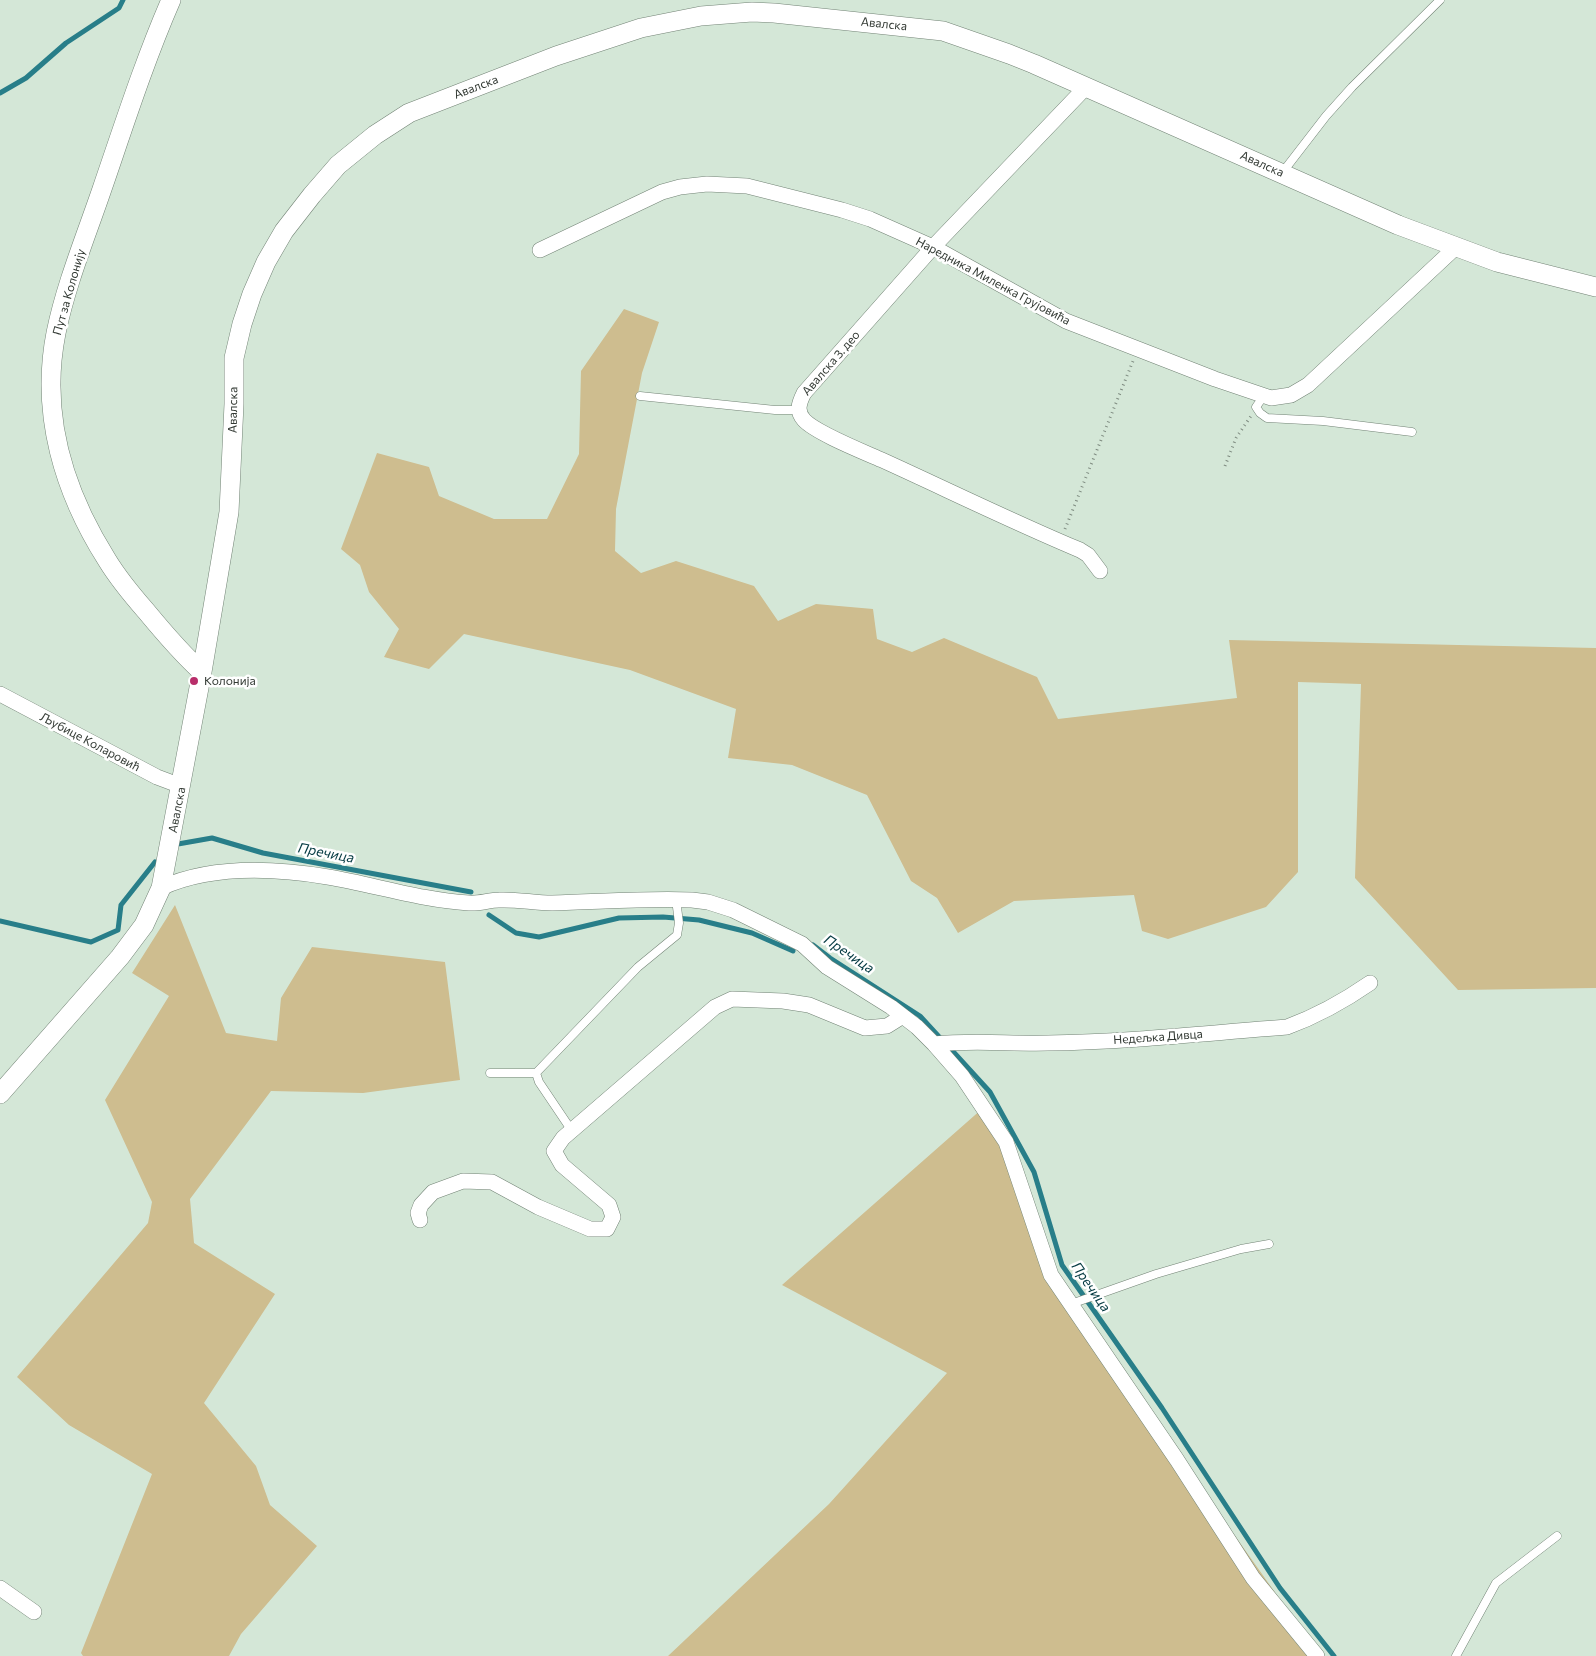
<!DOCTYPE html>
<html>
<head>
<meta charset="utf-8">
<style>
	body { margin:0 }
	canvas { display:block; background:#d4e7d7 }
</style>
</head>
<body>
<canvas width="1596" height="1656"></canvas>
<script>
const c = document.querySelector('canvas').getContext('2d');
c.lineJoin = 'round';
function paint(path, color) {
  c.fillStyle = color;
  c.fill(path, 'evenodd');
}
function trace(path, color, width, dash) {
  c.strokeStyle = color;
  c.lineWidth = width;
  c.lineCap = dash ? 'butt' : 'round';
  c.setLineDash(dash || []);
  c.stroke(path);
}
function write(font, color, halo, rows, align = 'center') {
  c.font = font + ' Commissioner,sans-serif';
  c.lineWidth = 5;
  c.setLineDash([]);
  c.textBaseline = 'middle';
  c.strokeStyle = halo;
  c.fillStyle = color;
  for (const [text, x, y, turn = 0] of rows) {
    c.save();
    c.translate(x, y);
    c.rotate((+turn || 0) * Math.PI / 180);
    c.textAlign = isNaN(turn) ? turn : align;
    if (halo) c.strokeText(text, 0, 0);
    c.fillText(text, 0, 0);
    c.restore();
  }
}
paint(new Path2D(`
	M624 309 659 322 642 373 616 509 615 551 641 573 676 561 754 586 778 621 816 604 873 609 877 639 912 652 944 638 1037 677 1058 719 1237 698 1229 640 1596 648V988L1458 990 1355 878 1361 684 1298 682V872L1266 907 1168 939 1142 931 1134 895 1014 901 958 933 937 898 911 881 867 795 792 765 728 758 736 709 630 670 464 634 429 669 384 657 399 629 369 592 360 565 341 549 377 453 429 467 439 496 494 519H547L579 454 581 371Z
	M175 905 226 1033 277 1041 281 998 312 947 445 962 460 1080 363 1093 271 1091 190 1199 194 1243 275 1294 204 1403 256 1466 270 1505 317 1546 241 1634 229 1656H83L81 1653 152 1474 69 1425 17 1377 148 1223 152 1202 105 1100 169 996 132 973Z
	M983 1108 1071 1304 1320 1656H668L829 1504 947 1373 782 1285Z`), '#cebd8f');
trace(new Path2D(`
	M0 93 26 78 66 43 119 8 123 0
	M178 844 212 838 263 853 471 892
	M489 915 516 933 539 937 619 918 663 917 699 920 752 933 793 951
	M0 921 91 942 118 930 121 905 155 862
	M813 945 830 958 920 1016 942 1040
	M948 1046 990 1092 1034 1172 1062 1265 1162 1408 1280 1588 1334 1656`), '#287e89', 5);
const service = new Path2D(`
	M1282 173 1326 116 1352 87 1440 0
	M640 396 775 410H798
	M1263 397 1256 407 1260 413 1267 418 1323 421 1412 432
	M490 1073H536
	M572 1131 539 1082 536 1073 638 967 677 935 679 923 676 899
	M1071 1304 1156 1274 1241 1249 1269 1244
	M1456 1656 1496 1583 1557 1536`);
const minor = new Path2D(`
	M1086 87 933 247 804 393C799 403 796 411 804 420 816 433 864 452 882 460 948 490 1013 522 1080 550L1088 555 1100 571
	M540 250 662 192 680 187 707 184 747 186 842 210 870 219 933 247 1066 321 1215 379 1271 398 1291 395 1308 385 1456 247
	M0 694 157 777 181 786
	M161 888C211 865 274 868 328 877 375 885 421 900 469 903 479 904 489 900 499 900 517 899 534 903 552 903 599 902 645 898 692 900L708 902 733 910 802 944 827 967 891 1007 917 1027 934 1044 962 1076 1006 1142 1051 1275 1177 1460 1253 1578 1317 1656
	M934 1044C973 1040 1010 1044 1048 1043 1128 1042 1208 1033 1287 1027 1317 1016 1344 1001 1370 983
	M420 1220 418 1213 421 1205 433 1192 463 1181 492 1182 538 1207 590 1229H607L613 1217 609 1205 562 1165 554 1151 563 1138 715 1007 732 999 783 1001 809 1005 865 1028 887 1026 903 1016
	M0 1588 34 1612`);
const tertiary = new Path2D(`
	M171 0C144 62 124 125 102 189 86 236 66 284 56 333 40 414 64 492 107 560 118 578 132 595 146 611 165 634 181 653 202 672
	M0 1094 120 957 144 925 161 888 202 672 229 512 234 404V358L242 324 252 294 266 262 284 231 312 195 338 165 375 135 409 113 556 56 641 28 701 16 752 12 774 13 943 31 1009 54 1034 64 1398 225 1497 262 1596 287`);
trace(service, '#728375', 9);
trace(minor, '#728375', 16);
trace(tertiary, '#728375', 20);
trace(new Path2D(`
	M1225 466 1236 438 1251 416
	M1065 529 1133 361`), '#7f8c81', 3, [1, 4]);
trace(service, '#fff', 8);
trace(minor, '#fff', 15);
trace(tertiary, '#fff', 19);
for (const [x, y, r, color] of [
	[194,681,5,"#b82e6a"]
]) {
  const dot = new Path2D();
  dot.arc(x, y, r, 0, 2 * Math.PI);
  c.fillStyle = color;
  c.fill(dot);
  trace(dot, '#fff', 2);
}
write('12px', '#333a34', '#fff', [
	["Авалска",884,24,6],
	["Авалска",476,87,-21],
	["Авалска",1262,164,24],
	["Наредника Миленка Грујовића",993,281,28],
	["Пут за Колонију",69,292,-74],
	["Авалска 3. део",831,363,-49],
	["Авалска",233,410,-89],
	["Љубице Коларовић",90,742,28],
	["Авалска",177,810,-79],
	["Недељка Дивца",1158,1037,-4]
]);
write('12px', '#333a34', '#fff', [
	["Колонија",204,681]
], 'left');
write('italic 14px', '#033941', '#fff', [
	["Пречица",326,853,11],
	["Пречица",849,954,34],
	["Пречица",1091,1287,55]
]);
</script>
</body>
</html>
